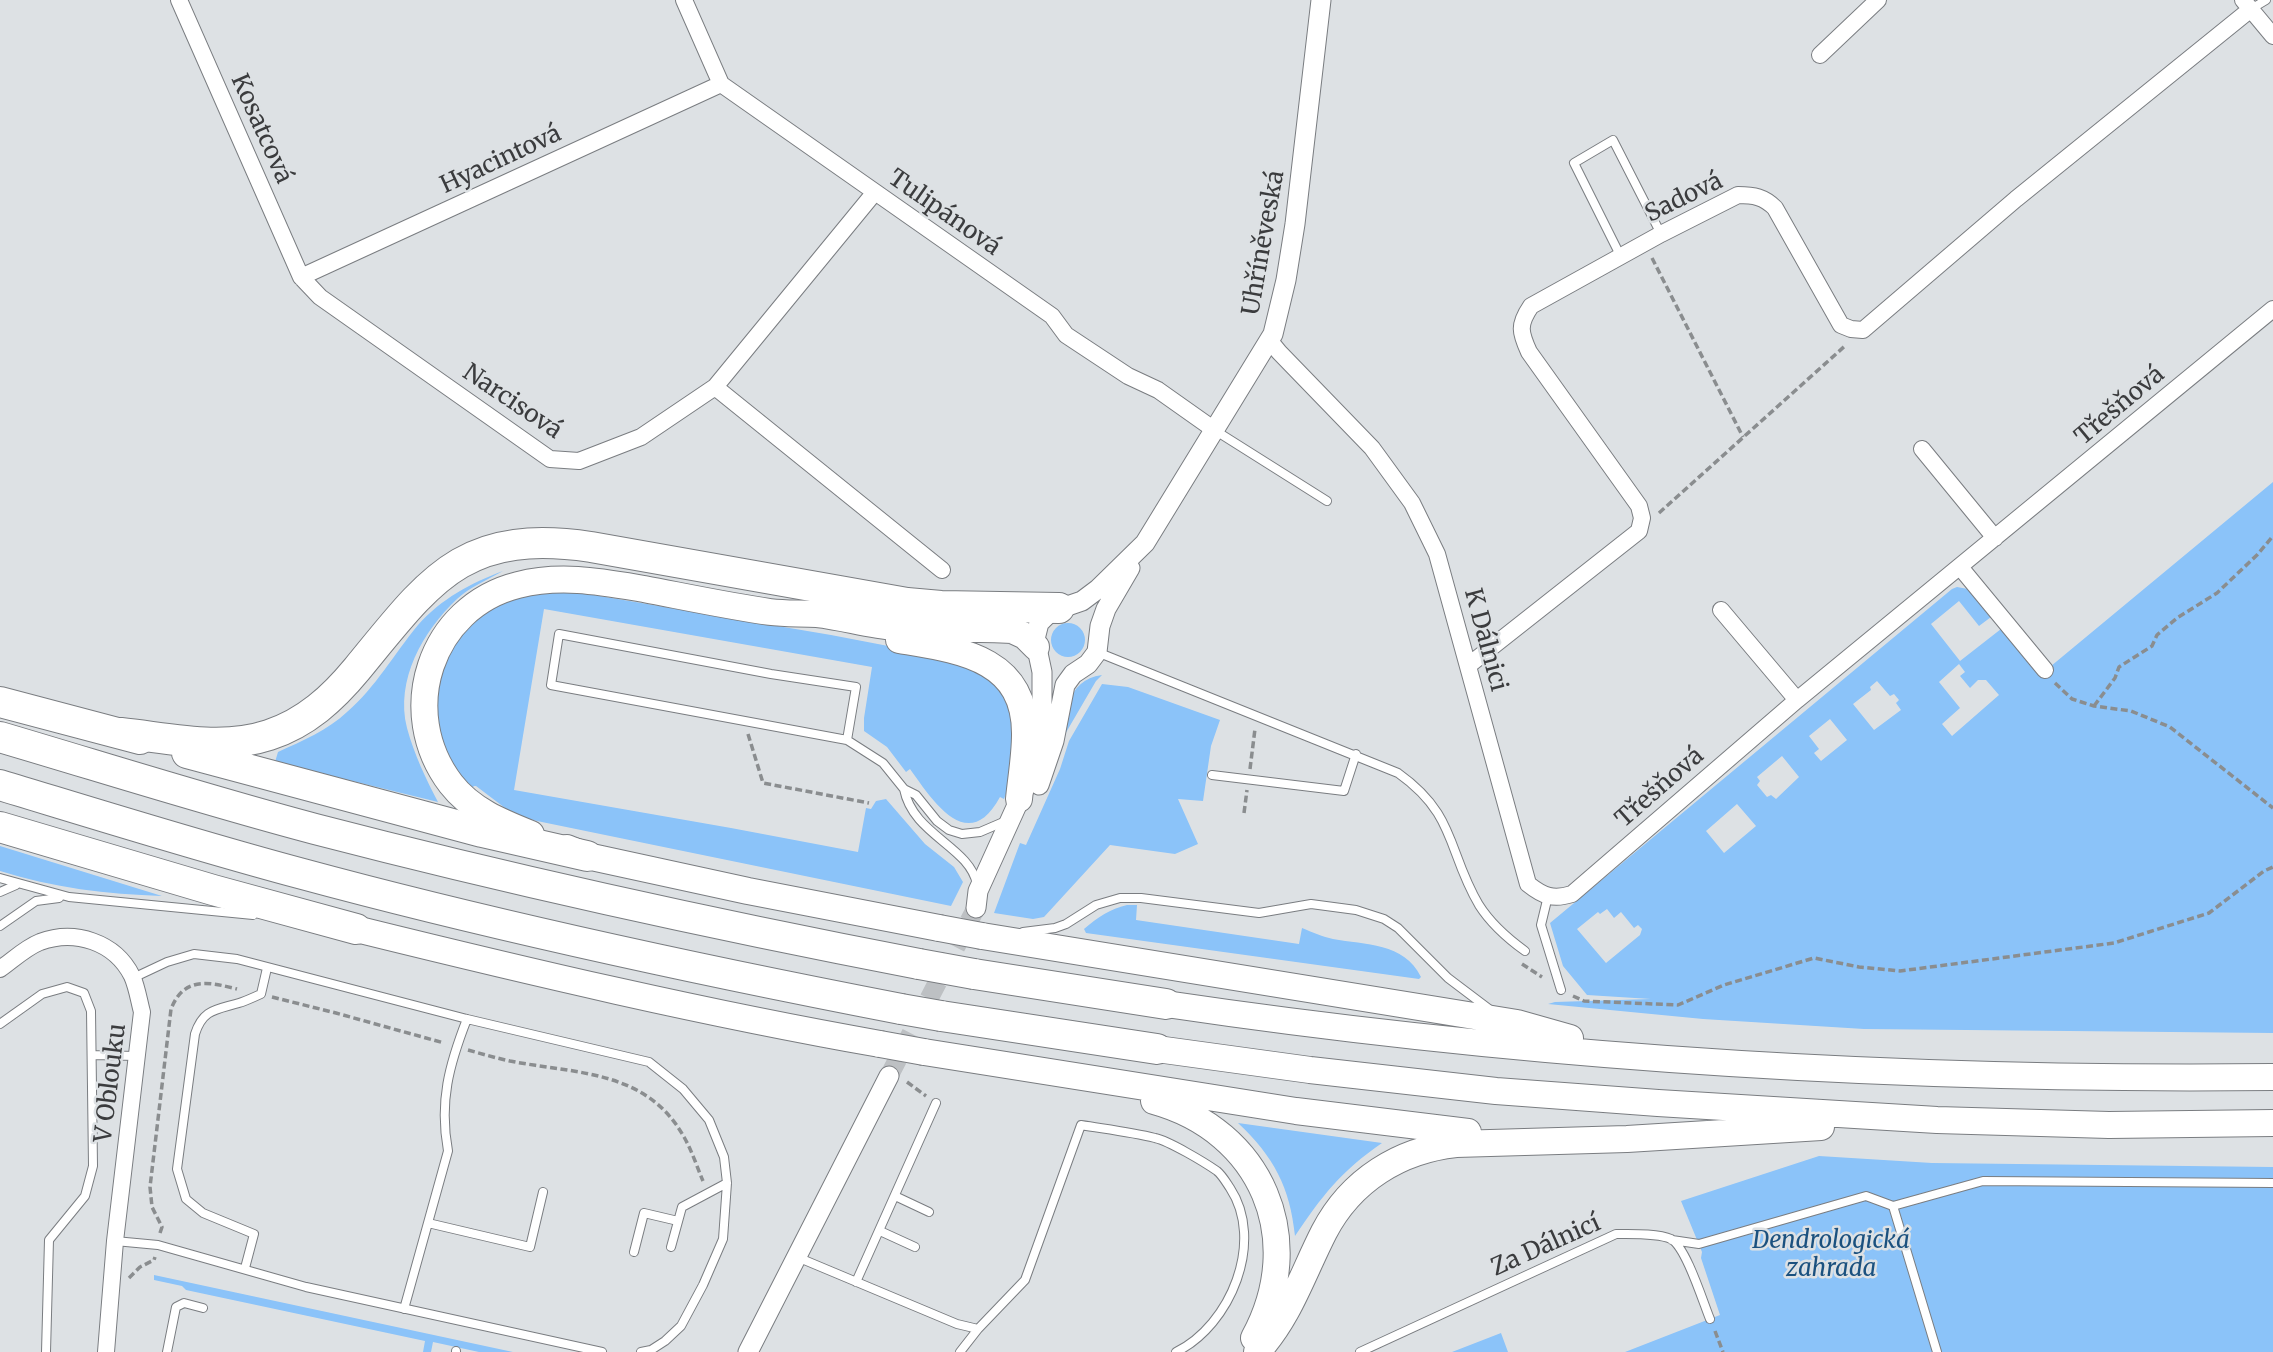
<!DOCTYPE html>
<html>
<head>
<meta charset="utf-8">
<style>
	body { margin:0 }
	canvas { display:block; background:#dde1e4 }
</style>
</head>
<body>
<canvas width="2273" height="1352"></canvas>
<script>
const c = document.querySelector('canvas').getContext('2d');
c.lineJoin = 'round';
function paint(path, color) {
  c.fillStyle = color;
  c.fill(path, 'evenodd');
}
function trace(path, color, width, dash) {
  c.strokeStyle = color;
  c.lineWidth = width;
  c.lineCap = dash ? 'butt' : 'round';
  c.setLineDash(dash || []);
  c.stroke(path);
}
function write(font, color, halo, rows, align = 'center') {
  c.font = font + ' Merriweather,serif';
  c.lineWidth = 5;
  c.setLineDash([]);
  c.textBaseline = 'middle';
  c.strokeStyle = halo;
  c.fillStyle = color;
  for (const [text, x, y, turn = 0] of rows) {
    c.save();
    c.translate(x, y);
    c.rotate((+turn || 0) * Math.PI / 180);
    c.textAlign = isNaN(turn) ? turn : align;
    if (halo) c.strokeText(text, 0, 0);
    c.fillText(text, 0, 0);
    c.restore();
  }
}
paint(new Path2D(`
	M2273 482V1033L1864 1029 1703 1019 1548 1004 1555 1002 1651 999 1587 995 1563 966 1550 923 1952 589 1957 587 1968 589 1991 617 1979 626 1959 601 1931 624 1960 661 2001 629 2039 676ZM1959 664 1965 672 1960 676 1970 688 1978 680H1986L1999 695 1952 736 1942 724 1960 708 1939 682ZM1877 681 1890 696 1894 694 1899 700 1896 703 1901 710 1874 730 1853 704 1871 690 1870 687ZM1830 719 1847 740 1821 761 1814 753 1819 749 1809 736ZM1782 756 1799 777 1776 799 1771 795 1767 797 1757 785 1760 781 1757 777ZM1737 804 1756 826 1724 853 1706 831ZM1607 909 1614 918 1621 912 1634 928 1638 925 1642 929 1640 935 1606 963 1577 929 1598 912 1600 914Z
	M503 571C487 580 470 587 457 599 423 631 395 680 407 728 414 754 426 779 438 802L275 762 278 752C302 741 328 730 347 712 376 687 394 654 418 625 441 599 471 583 503 571Z
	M576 592 831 635 935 655 994 679 1014 716 1008 788 1004 799 1000 797C968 856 933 801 910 769L906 772 887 747 864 731V718L872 667 544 609 514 790 731 828 858 852 866 808 871 809 876 801 886 799 925 844 954 867 963 882 951 906 537 821 513 814 476 786H474L470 790 446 758 434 711 445 654 480 615 523 594Z
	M1051 640a17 17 0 1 1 34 0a17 17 0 1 1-34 0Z
	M1102 675 1096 681 1057 748C1065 718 1065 680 1102 675Z
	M1102 684 1128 687 1220 720 1211 746 1203 801 1178 799 1198 844 1175 854 1110 845 1044 917 1033 919 994 913 1020 843 1026 845 1060 769 1069 741Z
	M0 846 162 896C107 894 53 888 0 871Z
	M1127 905H1137L1136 920 1299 944 1302 928C1312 932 1323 937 1333 939 1365 945 1404 942 1421 977L1419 979 1086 933 1084 929C1098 917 1110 909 1127 905Z
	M1238 1123 1382 1143C1341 1171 1322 1196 1295 1236 1290 1187 1274 1157 1238 1123Z
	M1819 1156 1932 1163 2273 1167V1352H1625L1720 1315 1701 1258 1702 1252 1681 1201Z
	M154 1275 513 1352H479L433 1342 431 1352H423L425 1341 186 1290 182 1286 154 1280Z
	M1501 1333 1508 1352H1452Z`), '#8bc3f9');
trace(new Path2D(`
	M889 1076 976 908`), '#bdc0c3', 19, [19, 10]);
const service = new Path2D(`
	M2251 9 2266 0
	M1621 257 1574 163 1613 140 1661 234
	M1216 431 1327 501
	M1097 652 1398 773C1457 815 1447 851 1479 905 1491 924 1507 938 1525 951
	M847 740 856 687 771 674 559 634 551 685 847 740 883 763 904 789 916 795 937 821 949 830 962 834 980 832 1008 820
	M1212 775 1344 791 1356 754
	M904 789C913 835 969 846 977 884
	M0 878 69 897 253 915
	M0 892 16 885
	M1548 896 1541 925 1561 990
	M0 926 36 901 59 898
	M1023 932 1055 928 1066 924 1096 905 1120 898H1141L1259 913 1311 904 1356 910 1384 919 1398 928 1448 978 1489 1009
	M133 978 167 962 194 954 237 959 467 1019 649 1062 683 1089 709 1120 724 1157 727 1183 723 1239 703 1285 681 1326 665 1341 651 1350 641 1352
	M0 1024 42 994 67 987 84 993 91 1011 93 1166 85 1196 49 1240 46 1352
	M93 1055 136 1056
	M895 1196 929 1212
	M1893 1206 1937 1352
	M428 1223 530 1247 543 1192
	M880 1231 915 1247
	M1672 1240 1699 1244 1866 1196 1893 1206 1983 1181 2273 1183
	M115 1241 158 1245 306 1287 602 1352
	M671 1247 682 1207 727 1183
	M634 1252 644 1213 678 1221
	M797 1257 957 1324 978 1329 1025 1280 1081 1125C1105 1129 1131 1132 1155 1138 1169 1141 1204 1162 1217 1171 1222 1175 1226 1182 1230 1188 1265 1241 1231 1325 1176 1352
	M245 1268 254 1234 203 1213 186 1199 177 1169 195 1034C203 1009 216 1010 239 1003 246 1001 254 997 261 994L267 968
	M856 1282 936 1103
	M404 1309 448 1151C439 1102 449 1065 467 1019
	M167 1352 176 1307 184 1303 203 1308
	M456 1352V1351
	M960 1352 978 1329
	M1360 1352 1616 1234C1631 1234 1658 1233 1671 1239 1686 1247 1703 1302 1710 1319`);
const minor = new Path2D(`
	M179 0 301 277 320 297 550 459 579 461 641 437 715 387 875 192
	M684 0 721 84 1052 316 1066 335 1128 376 1158 390 1216 431
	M2243 0 2273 36
	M1820 55 1878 0
	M301 277 721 84
	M1270 341 1279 352 1372 448 1412 503 1437 554 1528 884C1543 896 1553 900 1572 894L1797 700 2273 309
	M715 387 942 570
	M1922 449 1995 538
	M1960 567 2045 670
	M1721 610 1797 700
	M1469 665 1639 531 1642 518 1639 506 1529 352C1520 332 1518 325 1531 306L1661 234 1738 195C1754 195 1764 197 1775 208L1841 325 1851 329 1863 330 2016 199 2251 9
	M0 969C13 960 25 948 40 942 75 929 115 942 132 976 137 987 139 1001 142 1012L115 1241 106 1352`);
const tertiary = new Path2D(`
	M1039 785 1054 741 1065 685 1073 674 1088 664 1097 652 1100 626 1106 609 1130 568
	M976 908 978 891 1027 783 1035 757 1042 705V672L1035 639 1039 623 1050 612 1082 601 1098 589 1145 543 1273 334 1286 280 1295 224 1321 0
	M748 1352 889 1076`);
const trunk = new Path2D(`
	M899 640C958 650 1026 657 1025 735 1025 756 1021 778 1019 799
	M531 834C501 822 471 810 451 784 396 712 430 607 518 585 561 574 602 582 644 589 686 597 728 606 770 612 785 614 801 613 817 614 844 617 869 625 896 627 934 629 973 628 1012 630L1025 636 1036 647
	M567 848 587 856 748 891 939 928
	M356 929C530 972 704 1013 880 1044
	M982 936 1517 1023 1570 1038
	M1166 1004C1530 1058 1905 1081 2273 1077
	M1157 1049 1310 1070 1496 1091 1658 1103 1937 1120 2109 1125 2273 1123
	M924 1052 1296 1111 1468 1132
	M1154 1101C1262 1131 1308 1239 1254 1338
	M1257 1352C1289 1318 1303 1273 1324 1232 1351 1180 1400 1150 1456 1144L1627 1139 1821 1127`);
const motorway = new Path2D(`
	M0 702 140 739
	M121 733C169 738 221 751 269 735 306 723 333 698 357 669 431 579 463 528 591 547L907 603 941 606 1059 608
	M0 737C105 768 209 801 315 829 515 881 716 925 919 964
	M187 753 482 832 587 856
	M0 785C99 815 198 846 299 873 498 927 699 970 901 1009
	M0 827 213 890 356 929
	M974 974 1166 1004
	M941 1016 1157 1049`);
trace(service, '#7a7d81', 10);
trace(minor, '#7a7d81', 18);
trace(tertiary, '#7a7d81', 21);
trace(trunk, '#7a7d81', 28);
trace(motorway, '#7a7d81', 32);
trace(new Path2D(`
	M1652 258 1743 437
	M1659 513 1846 345
	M2055 683 2072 699 2094 706 2131 711 2170 727 2273 808
	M2094 706 2115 678 2119 667 2152 646 2157 635 2177 618 2217 593 2257 555 2273 536
	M748 734 763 783 869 803
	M1250 769 1255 729
	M1244 813 1247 790
	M1522 964 1542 977
	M1573 996 1584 1001 1678 1005 1724 985 1814 958 1859 967 1900 971 2114 943 2209 913 2264 871 2273 867
	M272 997 336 1013 444 1043
	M468 1050C482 1054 496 1058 510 1061 575 1074 646 1069 684 1137 692 1151 697 1167 703 1181
	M907 1082 926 1096
	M160 1233 162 1227 152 1207 150 1187 171 1009C184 976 209 982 237 989
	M129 1278 140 1267 154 1260 155 1257
	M1715 1331 1723 1352`), '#8a8d8f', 3.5, [7, 3.5]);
trace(service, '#fff', 8);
trace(minor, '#fff', 16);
trace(tertiary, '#fff', 19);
trace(trunk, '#fff', 26);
trace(motorway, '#fff', 30);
const trunkBridge = new Path2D(`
	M939 928 982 936
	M880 1044 924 1052`);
const motorwayBridge = new Path2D(`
	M919 964 974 974
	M901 1009 941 1016`);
trace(trunkBridge, '#7a7d81', 28, []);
trace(motorwayBridge, '#7a7d81', 32, []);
trace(trunkBridge, '#fff', 26);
trace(motorwayBridge, '#fff', 30);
write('24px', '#3b3c3e', '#dde1e4', [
	["Kosatcová",261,129,66],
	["Hyacintová",501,160,-25],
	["Sadová",1684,198,-26],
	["Tulipánová",944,213,35],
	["Uhříněveská",1264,243,-80],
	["Narcisová",512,402,34],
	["Třešňová",2120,406,-40],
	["K Dálnici",1485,640,75],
	["Třešňová",1660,788,-41],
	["V Oblouku",111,1083,-83],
	["Za Dálnicí",1546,1246,-24]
]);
write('italic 24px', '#1b517f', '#dde1e4', [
	["Dendrologická",1831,1241],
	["zahrada",1831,1269]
]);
</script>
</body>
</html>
